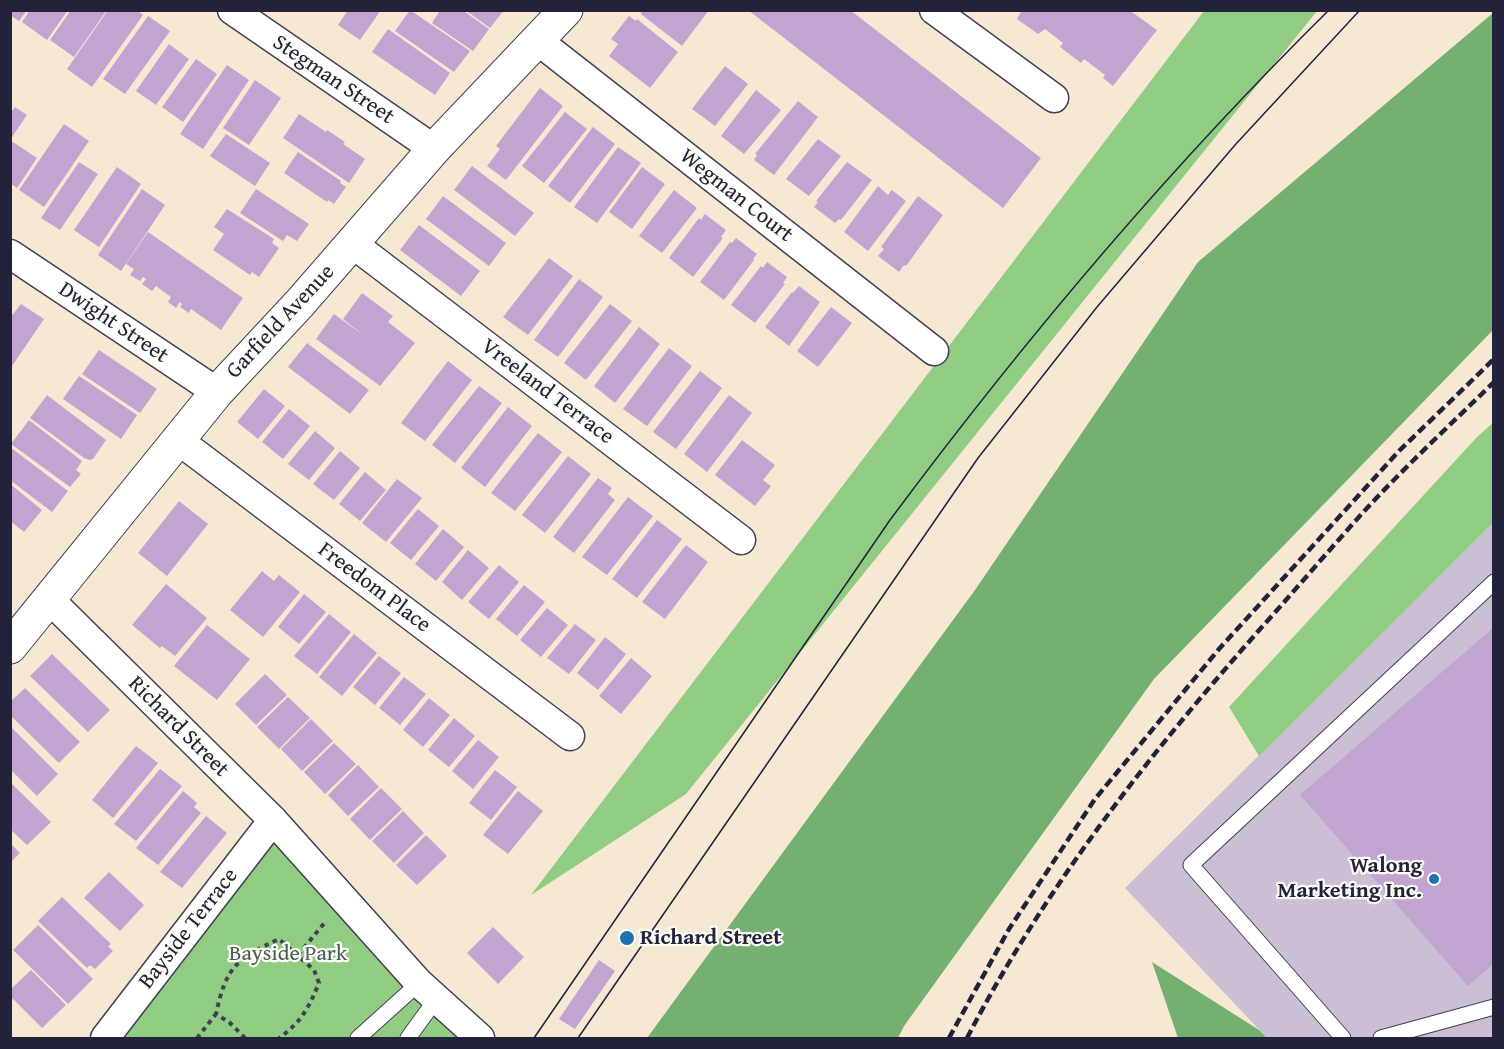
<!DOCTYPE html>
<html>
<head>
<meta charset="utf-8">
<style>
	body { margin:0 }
	#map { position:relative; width:1504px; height:1049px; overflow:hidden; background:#f7e8d4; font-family:"Gentium Book Plus",serif }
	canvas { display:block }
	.frame { position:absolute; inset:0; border:12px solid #22223b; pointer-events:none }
</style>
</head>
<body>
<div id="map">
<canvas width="1504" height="1049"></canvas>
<div class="frame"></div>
</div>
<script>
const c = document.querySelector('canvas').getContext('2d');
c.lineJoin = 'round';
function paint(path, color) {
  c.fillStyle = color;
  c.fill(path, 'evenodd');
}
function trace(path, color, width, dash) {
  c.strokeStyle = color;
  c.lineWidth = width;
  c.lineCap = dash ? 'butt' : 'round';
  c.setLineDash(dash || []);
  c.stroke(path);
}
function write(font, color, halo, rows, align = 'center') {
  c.font = font + ' "Gentium Book Plus",serif';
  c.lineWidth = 4.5;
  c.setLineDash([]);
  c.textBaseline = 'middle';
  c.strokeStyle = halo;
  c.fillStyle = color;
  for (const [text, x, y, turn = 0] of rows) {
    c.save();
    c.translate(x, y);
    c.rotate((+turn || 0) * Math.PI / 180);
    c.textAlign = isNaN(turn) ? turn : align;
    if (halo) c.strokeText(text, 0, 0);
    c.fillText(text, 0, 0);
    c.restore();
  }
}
paint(new Path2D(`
	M1493 523V1038H1267L1125 888Z`), '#cbbfd5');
paint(new Path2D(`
	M1204 11H1317L686 794 531 895Z
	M1493 423V523L1259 756 1229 707 1477 437Z
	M279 827 492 1038H114Z`), '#90cc81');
paint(new Path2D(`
	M1493 13V330L1154 679 904 1026 898 1038H647L975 590 1198 262Z
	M1152 962 1259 1030 1267 1038H1178Z`), '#74b06f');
paint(new Path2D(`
	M10 10H27L19 21 10 15Z
	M30 10H68L47 40 22 22Z
	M71 10H107L74 57 50 40Z
	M108 10H137L143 15 92 87 67 69Z
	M348 10H381L360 40 338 25Z
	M410 10 470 51 454 72 395 31Z
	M437 10H462L489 29 473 51 432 23 439 12Z
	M465 10H504L490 28Z
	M643 10H709L682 46 641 14Z
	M748 10H850L1041 158 1003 208Z
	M1022 10H1129L1157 30 1113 86 1103 78 1105 75 1084 59 1081 63 1060 47 1063 43 1045 29 1038 34 1017 19Z
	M148 16 170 31 125 94 103 79Z
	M629 16 636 21 637 19 678 52 650 88 609 56 618 44 611 39Z
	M388 29 450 73 435 95 372 52Z
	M169 44 189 59 156 105 136 91Z
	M196 59 217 74 183 122 162 107Z
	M227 65 249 80 203 149 180 134Z
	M725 66 748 84 715 126 692 109Z
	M255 80 281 98 249 145 223 128Z
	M540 88 563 106 506 180 487 166 500 149 496 146Z
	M756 90 781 110 744 154 721 136Z
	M798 101 818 117 774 175 754 160 757 155 755 154Z
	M15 107 27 115 10 140V114Z
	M565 112 587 129 544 183 522 166Z
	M299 114 326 132 327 130 345 142 343 144 365 159 349 183 283 138Z
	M64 124 89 141 44 207 19 190Z
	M593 127 615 144 570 203 548 186Z
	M226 134 270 163 255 186 210 156Z
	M818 139 841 156 809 196 786 179Z
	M13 142 37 158 17 188 10 183V145Z
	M618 147 641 163 597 223 574 207Z
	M298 152 341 181 340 183 346 187 334 204 328 200 327 202 284 173Z
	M79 162 98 174 60 230 41 218Z
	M847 162 872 180 841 220 839 219 835 223 814 207 818 202 816 201Z
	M472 166 534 213 515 236 454 190Z
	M117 167 141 184 99 247 74 230Z
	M642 167 665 184 632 229 609 212Z
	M878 186 888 195 892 190 906 201 868 251 844 232Z
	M142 189 165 205 121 271 98 255Z
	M256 189 309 224 297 241 287 235 283 241 240 213Z
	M674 190 697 208 662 253 639 236Z
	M443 196 506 243 489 266 426 219Z
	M918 196 943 215 906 266 904 265 899 272 878 256 884 249 881 247Z
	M227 209 274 239 272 243 279 248 259 277 252 272 250 275 213 250 224 234 214 227Z
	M705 214 726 230 721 237 723 238 693 277 669 258 699 218 701 220Z
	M419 225 480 271 461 296 400 250Z
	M148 232 243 298 221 330 191 309 189 313 180 307 182 304 180 302 176 308 168 302 171 297 156 286 152 291 142 284 146 279 143 277 140 281 130 275 134 269 126 264Z
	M736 238 757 254 753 259 754 260 724 300 700 282 730 242 732 243Z
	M549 258 573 276 528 335 503 317Z
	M767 262 787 277 783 283 785 284 755 323 731 305 761 266 763 268Z
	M579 279 603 297 558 357 534 340Z
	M799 286 820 302 789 346 765 327 792 292 793 293Z
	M362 293 393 316 388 322 415 343 380 386 316 339 334 314 363 335 343 319Z
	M21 304 44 319 10 369V318Z
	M610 304 632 321 586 380 564 363Z
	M831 307 852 323 818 367 797 351Z
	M639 327 660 344 615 403 594 386Z
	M307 343 369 390 350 414 288 367Z
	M669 348 692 366 647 426 623 409Z
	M99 350 157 389 140 413 82 374Z
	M448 361 472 380 425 441 401 423Z
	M700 371 722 388 676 449 653 432Z
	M79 376 137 415 121 439 63 399Z
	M479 386 502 403 455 463 432 445Z
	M264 389 285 406 258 439 237 422Z
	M47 395 106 440 93 459 90 460 84 458 30 418Z
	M729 395 752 413 707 472 684 454Z
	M508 407 532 426 485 487 461 468Z
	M289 409 310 426 283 459 262 442Z
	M29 420 82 461 76 470 81 474 70 487 11 444Z
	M315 431 335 448 309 480 288 464Z
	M538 433 562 452 515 511 491 493Z
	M742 440 775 465 763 480 771 486 755 506 715 475Z
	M10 447 68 491 52 512 10 480Z
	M340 451 360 468 334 500 313 484Z
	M568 456 591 474 545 533 522 515Z
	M365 472 386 490 360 521 339 504Z
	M598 478 612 488 608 494 615 500 574 553 553 537Z
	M397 479 422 498 386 542 362 523Z
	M10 484 42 510 24 532 10 521Z
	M628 497 653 516 607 575 582 557Z
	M179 501 208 524 167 576 138 553Z
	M418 509 439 526 411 560 390 543Z
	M657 520 682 539 637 598 612 579Z
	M443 529 464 547 436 581 415 564Z
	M686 545 708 562 665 619 642 602Z
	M468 550 489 568 462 600 442 582Z
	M499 565 519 582 489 619 468 602Z
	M262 571 274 581 279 575 300 592 263 637 230 610Z
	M166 584 207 618 175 656 162 646 160 648 132 625Z
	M524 585 545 602 517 636 496 619Z
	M304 594 326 612 299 644 278 627Z
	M547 608 568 625 541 657 520 640Z
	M329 614 351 632 317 674 294 656Z
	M575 624 596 640 569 674 547 658Z
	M207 625 250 659 217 700 174 666Z
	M1494 627V963L1468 986 1300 795Z
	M354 634 377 653 342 696 319 677Z
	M605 637 626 654 598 690 577 673Z
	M52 654 110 710 88 732 30 676Z
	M379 656 401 673 375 705 353 687Z
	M631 658 652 676 621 714 599 696Z
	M265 674 287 695 256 725 235 704Z
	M404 677 426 694 400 725 379 708Z
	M25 688 80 742 59 763 10 715V702Z
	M288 697 310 718 279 749 257 727Z
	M429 698 450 715 423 747 403 730Z
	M454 718 475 736 449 767 428 750Z
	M311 719 333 741 302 771 281 749Z
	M10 726 58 774 37 796 10 769Z
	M478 740 499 757 473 789 452 771Z
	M334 743 356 764 325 794 304 772Z
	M136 746 158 763 113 818 92 800Z
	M358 765 379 787 348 816 328 795Z
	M160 769 182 786 136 841 114 824Z
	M495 770 517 787 491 820 469 803Z
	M10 782 51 822 27 845 10 829Z
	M381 788 402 809 370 840 350 819Z
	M183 791 197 803 194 807 201 813 158 865 136 848Z
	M518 791 543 811 508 854 483 835Z
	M403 811 424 833 394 863 372 841Z
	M206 816 227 833 182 888 160 872Z
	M426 835 447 856 417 885 396 865Z
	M10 843 20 853 10 863Z
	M109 872 144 905 120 931 84 898Z
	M62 897 111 944 108 946 113 951 95 969 90 965 87 968 38 921Z
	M38 925 93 979 68 1004 13 950Z
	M493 927 524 957 498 984 467 953Z
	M599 960 615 971 575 1029 559 1019Z
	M31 970 66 1005 42 1028 10 996V990Z`), '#c1a5d0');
const service = new Path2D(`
	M358 1038 419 983
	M408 1038 437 998
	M1343 1038 1191 865 1494 582
	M1381 1038 1494 1007`);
const minor = new Path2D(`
	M232 10 434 149
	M934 10 1054 98
	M537 40 934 351
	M353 244 741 540
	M10 254 217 392
	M178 440 570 736
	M49 599 273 820 419 983 480 1038
	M105 1038 273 820`);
const secondary = new Path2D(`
	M10 647 217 392 300 303 434 149 566 10`);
trace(service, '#424052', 17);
trace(minor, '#424052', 31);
trace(secondary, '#424052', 35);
trace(new Path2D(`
	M298 955 326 921
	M197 1038 216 1014
	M245 1038 230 1023 216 1014C226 967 236 959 279 939L314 970 319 983C309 1007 301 1023 279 1038`), '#424052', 4, [4.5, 4.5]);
trace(service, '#fff', 15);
trace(minor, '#fff', 28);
trace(secondary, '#fff', 33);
trace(new Path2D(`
	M534 1038 890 520C1024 340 1169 168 1329 10
	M578 1038 978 458 1097 307 1235 145 1360 10`), '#22223b', 1.5);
trace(new Path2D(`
	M949 1038 1009 929 1095 799 1219 649 1399 451 1494 359
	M967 1038C1050 878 1158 743 1278 609 1308 575 1338 540 1368 507 1408 464 1452 423 1494 382`), '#22223b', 4.5, [9, 4.5]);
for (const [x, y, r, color] of [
	[1434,879,6,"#1f6fb2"],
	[627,938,8,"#1f6fb2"]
]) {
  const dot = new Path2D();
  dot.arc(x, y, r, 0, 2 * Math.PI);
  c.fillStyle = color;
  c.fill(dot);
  trace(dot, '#fdfcf7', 2);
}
write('22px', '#22223b', '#fdfcf7', [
	["Stegman Street",333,80,34],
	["Wegman Court",736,196,38],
	["Garfield Avenue",281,322,-47],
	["Dwight Street",113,323,34],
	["Vreeland Terrace",547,392,37],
	["Freedom Place",374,588,37],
	["Richard Street",178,727,45],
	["Bayside Terrace",189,929,-52]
]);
write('bold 22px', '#22223b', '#fdfcf7', [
	["Walong",1422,866],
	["Marketing Inc.",1422,891],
	["Richard Street",640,938,"left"]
], 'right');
write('22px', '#485e54', '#fdfcf7', [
	["Bayside Park",288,954]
]);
</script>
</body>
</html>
